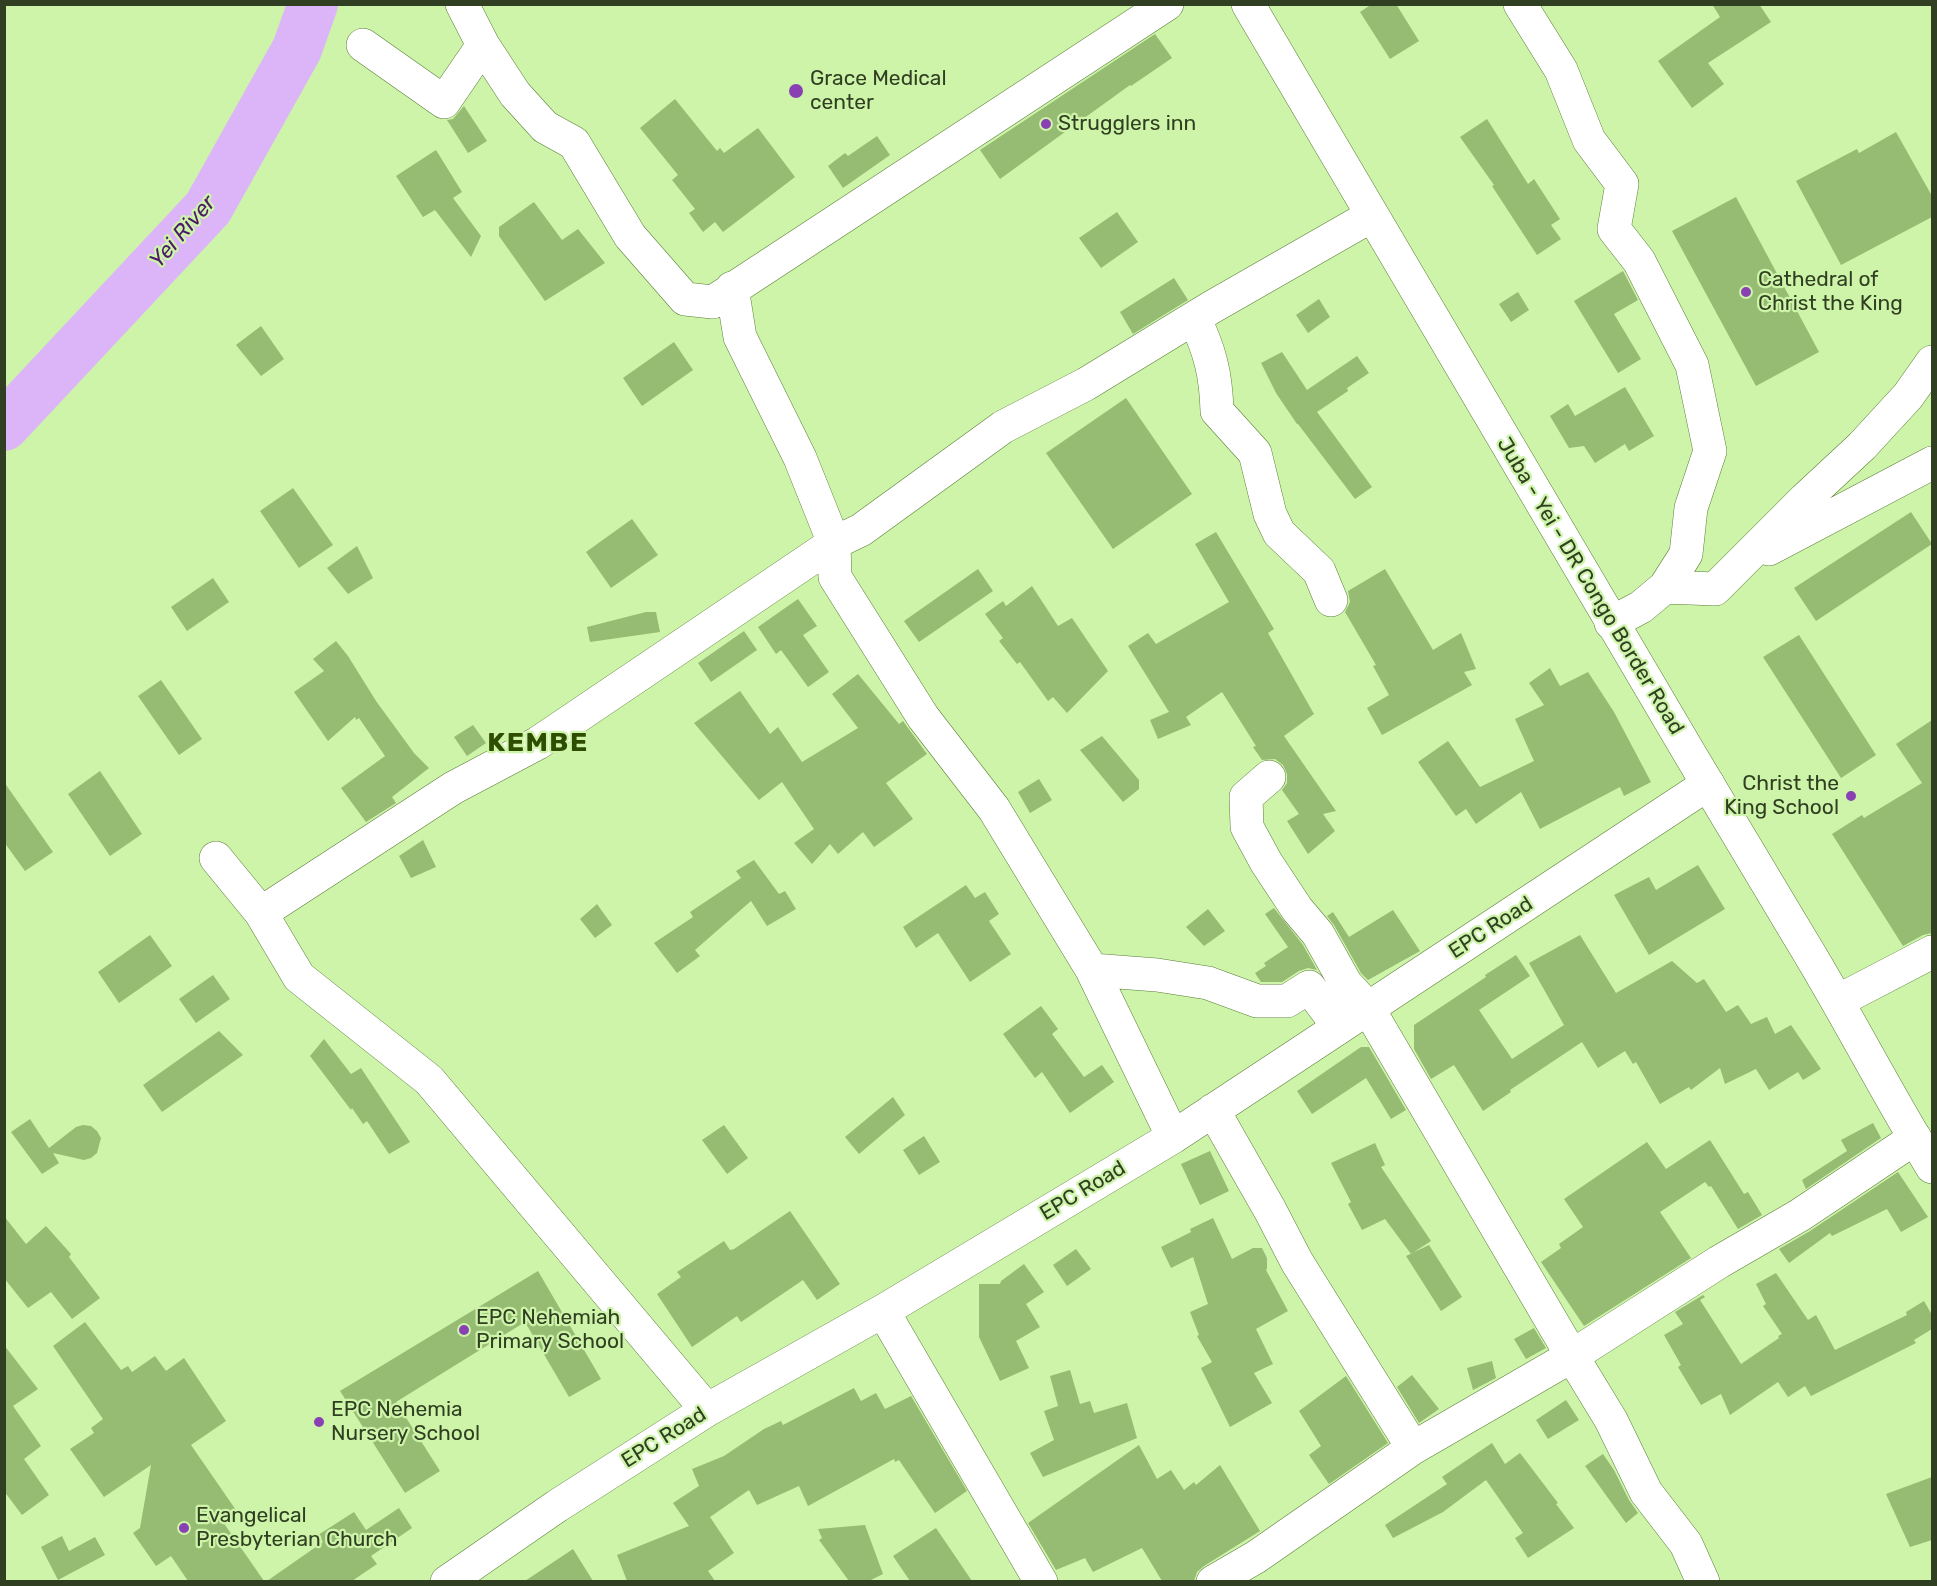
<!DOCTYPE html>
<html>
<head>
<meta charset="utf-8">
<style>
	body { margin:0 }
	#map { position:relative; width:1937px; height:1586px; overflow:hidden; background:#cdf4a9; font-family:Rubik,sans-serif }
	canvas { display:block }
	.frame { position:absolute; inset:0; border:6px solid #303f21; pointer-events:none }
</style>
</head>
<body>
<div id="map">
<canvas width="1937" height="1586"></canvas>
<div class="frame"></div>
</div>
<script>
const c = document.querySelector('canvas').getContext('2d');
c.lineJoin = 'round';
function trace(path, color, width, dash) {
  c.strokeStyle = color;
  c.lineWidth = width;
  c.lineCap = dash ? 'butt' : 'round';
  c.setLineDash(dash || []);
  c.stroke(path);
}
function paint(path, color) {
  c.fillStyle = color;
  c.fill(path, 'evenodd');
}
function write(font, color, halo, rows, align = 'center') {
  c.font = font + ' Rubik,sans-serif';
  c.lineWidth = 4.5;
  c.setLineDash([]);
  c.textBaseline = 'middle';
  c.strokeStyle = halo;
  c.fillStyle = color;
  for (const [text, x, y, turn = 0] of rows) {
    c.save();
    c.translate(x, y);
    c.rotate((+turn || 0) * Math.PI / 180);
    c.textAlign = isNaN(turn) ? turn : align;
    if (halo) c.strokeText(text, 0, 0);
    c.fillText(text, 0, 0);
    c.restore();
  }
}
trace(new Path2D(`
	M4 426 208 208 297 49 313 4`), '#dcb5f9', 50);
paint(new Path2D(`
	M1372 4H1396L1419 41 1390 59 1360 12Z
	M1712 4H1759L1771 22 1708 63 1724 84 1692 108 1658 61 1720 17Z
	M1155 34 1172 58 1131 86 1130 85 1000 179 980 150Z
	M675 99 717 151 720 148 724 153 758 128 795 177 723 232 715 222 703 232 689 213 695 209 672 180 678 175 640 128Z
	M464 106 487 141 468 153 447 120 453 119Z
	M1487 119 1528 184 1534 179 1560 219 1551 225 1561 239 1537 255 1492 186 1494 185 1460 137Z
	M1896 132 1932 196V217L1841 265 1796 181 1857 149 1859 153Z
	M877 136 890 155 843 188 828 166 845 153 848 156Z
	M436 150 462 192 453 198 481 236 471 257 435 210 423 217 396 176Z
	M1736 197 1819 352 1756 386 1672 231Z
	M534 202 562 240 578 229 605 263 545 301 499 236V227Z
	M1117 212 1138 242 1101 268 1079 238Z
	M1623 271 1638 300 1614 314 1641 359 1618 373 1574 301Z
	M1174 278 1188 300 1133 334 1120 312Z
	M1518 292 1529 310 1511 322 1499 304Z
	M1319 299 1330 317 1308 333 1296 315Z
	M261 326 284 359 261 376 236 345Z
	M674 342 693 370 642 406 623 378Z
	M1282 352 1307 390 1357 356 1369 373 1347 388 1348 391 1317 412 1372 487 1355 499 1298 424H1297L1276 393 1261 363Z
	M1625 387 1654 436 1629 451 1625 444 1595 463 1584 446 1569 448 1550 416 1568 404 1575 416Z
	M1126 398 1192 494 1113 549 1046 453Z
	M293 488 333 545 299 568 260 511Z
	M1911 512 1932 544 1816 621 1794 588Z
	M632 519 658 555 611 588 586 552Z
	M1216 532 1274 629 1268 633 1314 714 1284 736 1336 811 1323 814 1335 831 1308 854 1287 821 1299 814 1282 790 1287 783V774L1283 765 1275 759 1262 760 1253 747 1256 746 1222 692 1186 717 1191 725 1158 739 1150 720 1169 712 1128 646 1148 633 1156 644 1229 602 1195 544Z
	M357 546 373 578 348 594 327 568Z
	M978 569 993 591 919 642 904 621Z
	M1385 569 1433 650 1461 633 1476 669 1464 672 1472 685 1382 735 1367 708 1389 695 1373 666 1376 665 1345 612 1350 602 1348 591Z
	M213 578 229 602 187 631 171 607Z
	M1032 586 1058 626 1072 618 1108 671 1067 713 1053 697 1048 701 1020 662 1017 664 999 641 1003 638 985 614 1003 601 1006 606Z
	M798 599 817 626 803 635 829 672 808 687 781 650 776 654 758 627Z
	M646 612H656L660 632 590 642 587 627Z
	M744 631 757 650 711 682 698 663Z
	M1799 635 1876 755 1841 778 1763 657Z
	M336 641 348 656 376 701 414 753 429 768 392 797 396 803 366 822 341 788 385 756 359 718 356 720 355 717 328 741 294 692 324 671 313 659Z
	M1550 668 1560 686 1588 672 1614 712 1651 782 1624 796 1620 787 1540 829 1521 792 1476 824 1466 809 1456 816 1418 762 1448 741 1480 787 1534 761 1515 719 1544 705 1529 683Z
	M858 674 899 724 903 721 927 754 886 783 913 819 874 847 863 832 838 854 830 844 812 864 794 843 814 829 782 782 759 800 694 723 740 691 770 734 778 727 802 762 858 728 832 694Z
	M161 680 202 739 179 755 138 696Z
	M1932 720V933L1923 935 1903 946 1832 834 1862 815 1864 818 1922 783 1896 744Z
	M473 725 486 743 467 756 454 737Z
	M1102 736 1139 780V789L1123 802 1080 750Z
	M100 771 142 834 110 856 68 794Z
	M1039 779 1052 800 1030 813 1018 792Z
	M4 782 53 852 25 871 4 842Z
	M423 840 436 867 411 878 399 856Z
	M754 860 779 894 785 891 796 909 767 926 751 901 695 950 700 956 677 973 654 943 693 917 690 912 741 878 736 871Z
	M1698 865 1725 909 1649 955 1614 895 1649 877 1656 890Z
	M966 885 975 898 985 892 999 914 989 921 1011 954 970 982 938 933 916 948 903 927Z
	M597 904 612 925 595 938 580 919Z
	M1274 908 1303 945 1317 970 1308 968 1299 971 1282 982H1261L1255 973 1266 966 1264 963 1288 947 1265 914Z
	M1208 909 1225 931 1204 946 1186 927Z
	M1393 910 1420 951 1368 980 1361 973 1334 925 1327 916 1333 912 1349 937Z
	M150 935 172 966 119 1003 98 972Z
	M1580 935 1616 993 1672 961 1697 983 1704 979 1726 1012 1738 1005 1751 1024 1767 1017 1775 1034 1791 1025 1821 1069 1803 1080 1798 1072 1769 1090 1756 1069 1725 1084 1720 1068 1691 1090 1689 1087 1660 1104 1636 1062 1633 1064 1625 1051 1598 1068 1582 1042 1510 1090 1511 1092 1483 1111 1454 1065 1431 1079 1414 1049V1025L1486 977 1485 975 1516 955 1530 976 1479 1010 1512 1059 1564 1025 1529 963Z
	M213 975 230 999 196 1023 179 999Z
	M1041 1006 1058 1029 1052 1034 1084 1077 1102 1065 1114 1082 1070 1113 1042 1072 1035 1078 1003 1034Z
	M219 1031 243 1055 162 1112 143 1085Z
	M324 1039 351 1074 361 1068 410 1142 389 1154 367 1121 363 1124 352 1108 351 1110 310 1056Z
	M1361 1047H1369L1406 1110 1391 1119 1366 1078 1312 1114 1297 1091Z
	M893 1097 905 1115 859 1154 845 1137Z
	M30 1119 49 1148 76 1127 83 1125 91 1126 97 1131 101 1138 97 1153 91 1158 84 1160 53 1153 59 1163 42 1174 11 1132Z
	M1873 1123 1881 1138 1806 1189 1802 1180 1847 1151 1841 1140Z
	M724 1125 748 1158 727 1174 702 1140Z
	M924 1136 940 1162 919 1175 903 1150Z
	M1710 1140 1744 1194 1748 1192 1762 1215 1738 1229 1711 1186 1709 1187 1705 1182 1660 1212 1691 1258 1584 1326 1541 1262 1561 1248 1559 1244 1583 1227 1564 1199 1647 1142 1666 1169Z
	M1375 1143 1385 1165 1381 1167 1431 1241 1411 1254 1385 1219 1362 1230 1348 1204 1351 1202 1331 1163Z
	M1210 1151 1229 1191 1200 1205 1181 1164Z
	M1898 1172 1928 1217 1901 1232 1887 1209 1832 1236 1830 1233 1789 1263 1779 1249 1810 1231Z
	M790 1211 840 1284 817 1300 803 1280 741 1322 737 1316 692 1347 657 1294 681 1277 677 1272 724 1241 730 1250 734 1249Z
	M4 1216 26 1244 46 1226 71 1254 69 1257 100 1298 72 1319 51 1292 28 1308 4 1278Z
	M1213 1218 1232 1259 1253 1248H1262L1267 1258V1269L1266 1270 1288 1311 1256 1329 1273 1364 1254 1373 1272 1403 1230 1427 1201 1368 1212 1362 1197 1336 1199 1335 1190 1312 1208 1304 1193 1257 1171 1268 1161 1247 1191 1232 1190 1229Z
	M1429 1245 1462 1297 1441 1311 1406 1256Z
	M1076 1249 1091 1269 1067 1286 1053 1265Z
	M1024 1264 1044 1292 1026 1304 1040 1327 1016 1341 1029 1368 1000 1381 979 1337V1284H1000L1001 1281Z
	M538 1271 601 1379 569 1397 525 1322 396 1402 440 1471 405 1493 340 1391Z
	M1776 1273 1808 1320 1816 1315 1835 1350 1907 1315 1906 1312 1924 1301 1932 1315V1329L1914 1340 1916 1343 1811 1396 1805 1386 1788 1397 1778 1382 1730 1415 1721 1394 1701 1405 1678 1367 1681 1365 1664 1335 1683 1324 1675 1312 1703 1295 1705 1297 1700 1300 1741 1364 1779 1338 1778 1336 1782 1334 1763 1306 1766 1304 1756 1284Z
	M85 1322 121 1370 128 1366 132 1372 155 1356 166 1371 184 1358 226 1421 191 1445 238 1513 223 1522 264 1581H188L171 1556 156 1566 133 1533 140 1528 151 1465 104 1497 70 1449 94 1433 91 1428 103 1419 53 1346Z
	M1534 1328 1546 1348 1526 1359 1514 1339Z
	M4 1345 38 1389 13 1406 41 1446 24 1459 49 1495 22 1515 4 1491Z
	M1492 1361 1496 1378 1473 1390 1467 1368Z
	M1070 1370 1080 1404 1090 1401 1094 1413 1127 1403 1137 1438 1043 1477 1030 1453 1054 1440 1044 1411 1058 1406 1050 1376Z
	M1412 1375 1439 1409 1419 1423 1397 1387Z
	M1346 1376 1388 1443 1329 1484 1309 1455 1321 1446 1299 1411Z
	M854 1388 861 1401 876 1393 885 1409 911 1396 967 1491 935 1513 899 1460 895 1462 894 1459 808 1506 799 1486 757 1505 749 1490 710 1517 734 1553 708 1571 715 1581H627L617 1555 689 1526 673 1503 699 1486 692 1469 724 1456 764 1429 781 1421 783 1425Z
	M1566 1400 1579 1420 1548 1439 1536 1420Z
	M1492 1443 1505 1464 1520 1453 1558 1503 1556 1504 1574 1528 1528 1558 1515 1538 1523 1533 1486 1480 1443 1512 1393 1538 1385 1525 1447 1484 1442 1477Z
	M1139 1445 1157 1479 1171 1470 1184 1490 1194 1482 1196 1485 1220 1465 1260 1531 1204 1566 1197 1572 1194 1581H1162L1142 1548 1093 1572 1085 1558 1056 1570 1028 1523Z
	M1603 1454 1614 1470 1629 1500 1638 1513 1626 1523 1585 1466Z
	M1932 1477V1540L1910 1547 1886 1494Z
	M399 1508 412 1528 371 1556 377 1564 352 1581H267L323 1542 318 1535 354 1512 366 1530Z
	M865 1525 883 1574 869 1581H849L819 1540 822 1538 818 1529Z
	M936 1528 972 1581H910L893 1556Z
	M62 1536 69 1551 95 1537 105 1555 58 1580 41 1547Z
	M573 1549 593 1581H525Z`), '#96bb73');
const minor = new Path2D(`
	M462 4 483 45 515 94 545 127 574 143 630 236 685 299 713 302 1167 4
	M1520 4 1561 70 1589 140 1622 184 1614 229 1639 261 1692 365 1710 451 1691 508 1686 554 1665 587 1641 607 1611 623
	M363 45 444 102 483 45
	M732 288 740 337 800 458 834 543 861 530 1003 427 1086 384 1212 307 1371 216
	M1194 318C1210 350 1216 375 1217 411L1255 453 1270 514 1279 533 1319 571 1331 600
	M1769 549 1932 463
	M1665 587 1715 589 1805 499 1862 446 1908 396 1932 362
	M1269 777 1246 797 1247 827 1266 862 1297 909 1318 934 1346 984 1368 1008 1572 1356 1611 1420 1646 1492 1686 1544 1703 1582
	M216 858 261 913 299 977 429 1080 707 1410
	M261 913 453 788 538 743 834 543 835 577 923 717 994 809 1092 970 1173 1137
	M1092 970 1157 975 1208 983 1257 1001H1287L1309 987 1339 1027
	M1838 1001 1932 952
	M1213 1110 1270 1210 1297 1262 1413 1448
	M883 1311 1041 1582
	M447 1582 557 1506 707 1410 883 1311 1173 1137 1708 784
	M1213 1582 1256 1557 1413 1448 1572 1356 1719 1262 1800 1215 1915 1138`);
const major = new Path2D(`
	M1248 4C1430 317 1614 628 1800 938 1846 1013 1886 1092 1932 1167`);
trace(minor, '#5b7d37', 34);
trace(major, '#5b7d37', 34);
trace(minor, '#fff', 33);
trace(major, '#fff', 33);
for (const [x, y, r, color] of [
	[796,91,8,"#8840b3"],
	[1046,124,6,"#8840b3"],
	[1746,292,6,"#8840b3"],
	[1851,796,6,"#8840b3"],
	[464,1330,6,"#8840b3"],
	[319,1422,6,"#8840b3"],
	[184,1528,6,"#8840b3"]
]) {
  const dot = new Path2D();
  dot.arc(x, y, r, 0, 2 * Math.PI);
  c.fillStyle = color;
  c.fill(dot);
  trace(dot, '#cdf4a9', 2);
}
write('21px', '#303f21', '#cdf4a9', [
	["Grace Medical",810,79],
	["center",810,103],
	["Strugglers inn",1058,124],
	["Cathedral of",1758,280],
	["Christ the King",1758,304],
	["Christ the",1839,784,"right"],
	["King School",1839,808,"right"],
	["EPC Nehemiah",476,1318],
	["Primary School",476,1342],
	["EPC Nehemia",331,1410],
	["Nursery School",331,1434],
	["Evangelical",196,1516],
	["Presbyterian Church",196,1540]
], 'left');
write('21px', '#303f21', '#cdf4a9', [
	["Juba - Yei - DR Congo Border Road",1590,586,59],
	["EPC Road",1491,928,-33],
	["EPC Road",1083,1191,-31],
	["EPC Road",664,1438,-32]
]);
write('italic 22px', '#4c1a67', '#cdf4a9', [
	["Yei River",183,232,-49]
]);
c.letterSpacing = '1.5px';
write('bold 27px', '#2e4d00', '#cdf4a9', [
	["KEMBE",538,743]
]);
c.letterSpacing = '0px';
</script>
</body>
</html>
